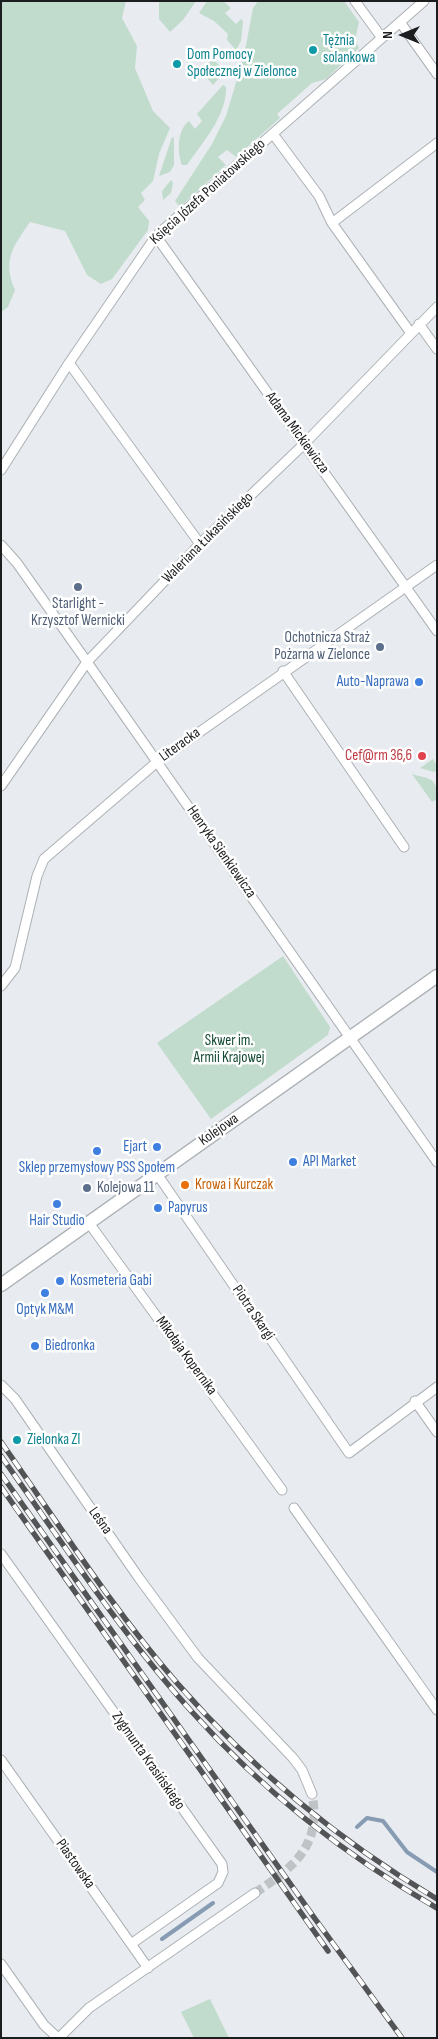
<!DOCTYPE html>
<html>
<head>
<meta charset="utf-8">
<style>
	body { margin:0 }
	#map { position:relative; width:438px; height:2039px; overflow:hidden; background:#e8ecf0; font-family:"Sofia Sans Condensed",sans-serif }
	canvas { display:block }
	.frame { position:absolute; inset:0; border:2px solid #1c1d1f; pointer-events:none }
	.north { position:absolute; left:378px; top:10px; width:50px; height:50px; -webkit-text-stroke:4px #fff; paint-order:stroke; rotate:270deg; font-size:14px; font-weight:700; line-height:20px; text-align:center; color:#1c1d1f }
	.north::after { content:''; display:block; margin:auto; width:18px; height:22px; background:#1c1d1f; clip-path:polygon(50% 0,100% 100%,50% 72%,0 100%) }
</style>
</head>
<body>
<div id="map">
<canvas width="438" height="2039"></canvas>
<div class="frame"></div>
<div class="north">N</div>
</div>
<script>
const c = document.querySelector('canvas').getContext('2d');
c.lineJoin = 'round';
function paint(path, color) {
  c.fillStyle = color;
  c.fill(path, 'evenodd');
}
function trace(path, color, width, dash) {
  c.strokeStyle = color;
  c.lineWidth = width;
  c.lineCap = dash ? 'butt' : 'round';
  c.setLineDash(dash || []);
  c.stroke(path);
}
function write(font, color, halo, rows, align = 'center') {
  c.font = font + ' "Sofia Sans Condensed",sans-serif';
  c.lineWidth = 5;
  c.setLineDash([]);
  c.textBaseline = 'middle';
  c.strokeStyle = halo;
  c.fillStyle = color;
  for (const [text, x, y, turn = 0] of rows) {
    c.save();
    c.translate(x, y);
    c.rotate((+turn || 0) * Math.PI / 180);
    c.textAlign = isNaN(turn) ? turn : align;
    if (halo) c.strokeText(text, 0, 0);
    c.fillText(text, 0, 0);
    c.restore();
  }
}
paint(new Path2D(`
	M1 1H126L122 18 137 46 135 68 153 111 170 128 159 154 153 181 141 193 145 200 138 207 149 221 148 230 112 279 101 284 87 275 65 231 30 222C13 247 2 260 15 290L8 307 1 312Z
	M159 1H196L183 20 170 32 159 19Z
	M207 1H223L231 8 225 13 236 24 241 19 243 21 241 41 236 50 227 40 228 34 214 21 199 13Z
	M258 1H344L359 22 355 40 359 48 326 79 312 83 277 114 280 118 236 157 227 150 218 157 226 165 180 207 175 201 212 144 226 116 244 56 253 8Z
	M215 61 222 68 223 74 213 85 200 70 209 62Z
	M223 85 226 87C227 116 202 143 187 165H182C177 152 177 130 189 121L195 129 202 121 197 114Z
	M172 137 174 138V165L170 172 159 176Z
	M171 180 173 183 171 193 163 200 162 191Z
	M433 759 437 765V770L434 772 420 768Z
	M412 774C432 780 437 777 437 799L432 802Z
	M283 956 330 1027 328 1035 211 1119 157 1043Z
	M210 1999 229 2038H194L181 2012Z`), '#c1dbcc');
trace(new Path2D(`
	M357 1827 367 1818 383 1821 407 1852 437 1872
	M162 1939 213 1903`), '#879cb3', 4);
trace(new Path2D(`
	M255 1893C293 1867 322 1847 312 1794`), '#bfc3c6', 9, [9, 4.5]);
const street = new Path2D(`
	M355 1 382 38
	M400 22 437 74
	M273 134 319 196 332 223 410 332
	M332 223 437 143
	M156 236 437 631
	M419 324 437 349
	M69 363 200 544
	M1 470 69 363 156 236 424 1
	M1 545 17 563 87 662 437 1162
	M283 671 404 847
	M1 786 87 662 200 544 304 444 437 307
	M1 986 15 968 37 876 44 859 157 762 437 565
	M157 1174 349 1453 437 1387
	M89 1223 282 1490
	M1 1385 15 1399 139 1578 198 1658 293 1758 302 1770 312 1794
	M415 1401 437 1432
	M294 1508 437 1710
	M1 1554 222 1864 223 1872 218 1883 131 1944
	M1 1760 148 1968
	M1 1964 44 2025 58 2038
	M59 2038 89 2008 255 1893`);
const secondary = new Path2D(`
	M1 1285 437 976`);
trace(street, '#acb1b5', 11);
trace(secondary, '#acb1b5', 15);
trace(street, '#fff', 9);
trace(secondary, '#fff', 12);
const rail = new Path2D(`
	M1 1442C58 1523 112 1608 177 1683 252 1769 339 1841 437 1899
	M1 1456C63 1543 121 1634 193 1713 263 1791 346 1856 437 1908
	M1 1474 313 1916 402 2038
	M1 1487 328 1951`);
trace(rail, '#525456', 5.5);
trace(rail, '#fff', 4, [11]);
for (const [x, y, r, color] of [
	[313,50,5,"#0f9aa8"],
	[177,64,5,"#0f9aa8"],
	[78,587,5,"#5c6f8a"],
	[380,647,5,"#5c6f8a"],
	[419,682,5,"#3f7fe0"],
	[422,756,5,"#e0444e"],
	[157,1147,5,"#3f7fe0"],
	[97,1151,5,"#3f7fe0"],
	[293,1162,5,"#3f7fe0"],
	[185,1185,5,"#e8710a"],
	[87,1188,5,"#5c6f8a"],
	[57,1204,5,"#3f7fe0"],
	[158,1208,5,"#3f7fe0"],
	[60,1281,5,"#3f7fe0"],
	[45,1293,5,"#3f7fe0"],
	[35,1346,5,"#3f7fe0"],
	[17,1440,5,"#0f9aa8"]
]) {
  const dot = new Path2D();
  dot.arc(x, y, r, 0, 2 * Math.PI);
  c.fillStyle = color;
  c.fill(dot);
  trace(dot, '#fff', 2);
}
write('15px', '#0d838f', '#fff', [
	["Tężnia",323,41],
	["solankowa",323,58],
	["Dom Pomocy",187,55],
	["Społecznej w Zielonce",187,72],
	["Zielonka Zl",27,1440]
], 'left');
write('15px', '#1c1d1f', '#fff', [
	["Księcia Józefa Poniatowskiego",208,192,-42],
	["Adama Mickiewicza",297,433,54],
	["Waleriana Łukasińskiego",208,538,-45],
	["Literacka",180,745,-36],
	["Henryka Sienkiewicza",221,852,55],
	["Kolejowa",219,1130,-35],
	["Piotra Skargi",253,1313,56],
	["Mikołaja Kopernika",186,1356,54],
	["Leśna",100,1521,55],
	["Zygmunta Krasińskiego",148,1761,55],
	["Piastowska",75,1864,55]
]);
write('15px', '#4e5e75', '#fff', [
	["Starlight -",78,604],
	["Krzysztof Wernicki",78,621],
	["Ochotnicza Straż",370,638,"right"],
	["Pożarna w Zielonce",370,655,"right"],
	["Kolejowa 11",97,1188,"left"]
]);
write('15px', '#366cbe', '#fff', [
	["Auto-Naprawa",409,682,"right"],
	["Ejart",147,1147,"right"],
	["API Market",303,1162],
	["Sklep przemysłowy PSS Społem",97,1168,"center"],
	["Papyrus",168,1208],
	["Hair Studio",57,1221,"center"],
	["Kosmeteria Gabi",70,1281],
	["Optyk M&M",45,1310,"center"],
	["Biedronka",45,1346]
], 'left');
write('15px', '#be3a42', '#fff', [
	["Cef@rm 36,6",412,756]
], 'right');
write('15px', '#144b33', '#fff', [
	["Skwer im.",229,1041],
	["Armii Krajowej",229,1058]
]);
write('15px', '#c56008', '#fff', [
	["Krowa i Kurczak",195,1185]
], 'left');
</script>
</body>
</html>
